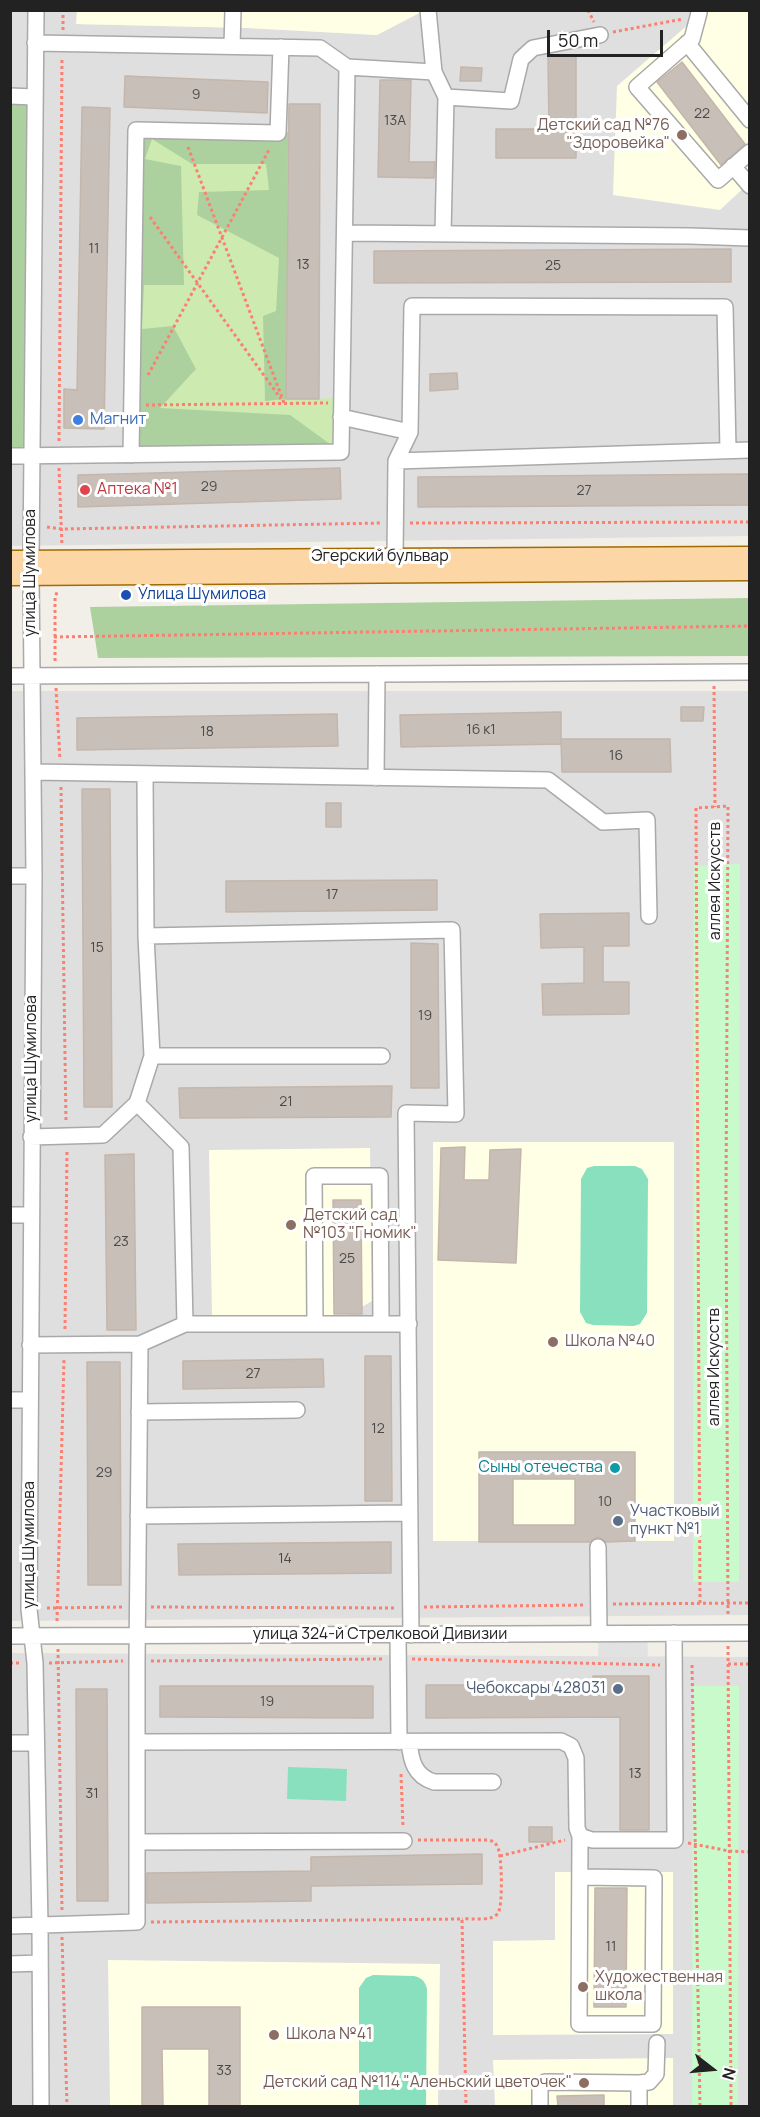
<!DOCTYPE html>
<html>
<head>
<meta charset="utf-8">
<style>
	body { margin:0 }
	#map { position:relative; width:760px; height:2117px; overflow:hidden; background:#f2efe9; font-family:Manrope,sans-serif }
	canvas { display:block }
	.frame { position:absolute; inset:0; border:12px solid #222; pointer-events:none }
	.north { position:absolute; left:682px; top:2039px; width:60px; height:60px; -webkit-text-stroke:4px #fff; paint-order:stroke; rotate:106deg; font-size:16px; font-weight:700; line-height:24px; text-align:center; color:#222 }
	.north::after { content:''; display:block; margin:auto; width:21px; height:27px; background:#222; clip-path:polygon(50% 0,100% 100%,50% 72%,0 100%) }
	.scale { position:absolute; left:547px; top:30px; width:116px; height:27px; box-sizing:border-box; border:3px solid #222; border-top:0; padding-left:8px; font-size:18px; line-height:21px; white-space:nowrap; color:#222; -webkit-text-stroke:4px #fff; paint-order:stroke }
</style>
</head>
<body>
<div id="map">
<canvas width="760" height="2117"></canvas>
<div class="frame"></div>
<div class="north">N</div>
<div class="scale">50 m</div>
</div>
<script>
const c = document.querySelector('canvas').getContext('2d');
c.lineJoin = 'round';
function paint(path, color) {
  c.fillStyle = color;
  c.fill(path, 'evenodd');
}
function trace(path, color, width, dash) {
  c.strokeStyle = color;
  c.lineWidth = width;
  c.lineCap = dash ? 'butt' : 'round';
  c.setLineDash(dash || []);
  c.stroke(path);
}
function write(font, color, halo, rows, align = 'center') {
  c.font = font + ' Manrope,sans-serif';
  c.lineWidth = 6;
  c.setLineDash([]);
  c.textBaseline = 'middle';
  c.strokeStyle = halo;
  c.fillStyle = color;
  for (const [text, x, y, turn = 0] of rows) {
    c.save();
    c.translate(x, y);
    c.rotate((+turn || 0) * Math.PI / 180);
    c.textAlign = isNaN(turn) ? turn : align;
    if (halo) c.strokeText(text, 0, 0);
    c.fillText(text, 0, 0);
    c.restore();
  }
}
paint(new Path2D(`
	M10 11H77V24L248 28 377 35 423 11H704L749 183V536L11 546Z
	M10 691H749V1615L11 1621Z
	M11 1653 749 1657V2106H11Z`), '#e0dfdf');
paint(new Path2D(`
	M77 10 423 11 377 35 248 28 76 24Z
	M704 11H749V183L720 210 613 195 617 86Z
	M433 1142H674V1541H433Z
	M370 1148 372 1301 343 1318 212 1315 209 1150Z
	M555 1872H673V2034L493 2035V1941L555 1940Z
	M108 1960 440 1964 438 2106H110Z
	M673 2058V2106H495L493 2060Z`), '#ffffe5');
paint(new Path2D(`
	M136 130 288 132 286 398 319 399 342 397 341 452 131 455Z`), '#cdebb0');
paint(new Path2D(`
	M11 105H34L31 457 11 456Z
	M136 130 288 132 286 399 265 401 263 316 276 311 279 258 197 215 199 192 269 190 266 164H192L152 139 145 159 181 166 184 285H144L142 329 173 326 196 369 160 408 290 415 341 452 131 455Z
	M749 598V656L98 658 90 607Z`), '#add19e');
paint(new Path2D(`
	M740 864 739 1582H693L694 866Z
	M693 1686H739L738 2106H692Z`), '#c8facc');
paint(new Path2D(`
	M594 1166H635L642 1169 648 1179 647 1313 640 1324 634 1326 593 1325 586 1323 580 1312 581 1179 587 1168Z
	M288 1767 347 1769 346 1801 287 1799Z
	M373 1975 414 1976C422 1978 425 1981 427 1989L426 2106H359V1988L366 1978Z`), '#88e0be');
paint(new Path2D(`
	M599 1634H647L648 1657H598Z`), '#e2e2e2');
const building = new Path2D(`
	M548 55H576V158H496V129H549Z
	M682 62 745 144 721 165 657 82Z
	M461 67 482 68 481 81H460Z
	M125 76 268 82 267 113 124 107Z
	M380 80H411L409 162H435L434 178 378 177Z
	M289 104H320L319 399H286Z
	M82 107 110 108 104 429 64 428V389L77 390Z
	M731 249V282L374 283V251Z
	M457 373 458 389 430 391V374Z
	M340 468 341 499 78 507V475Z
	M750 474V505L418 507V477Z
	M681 707H704L703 721H681Z
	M561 712V744L401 747 400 715Z
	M337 714 338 746 77 750V718Z
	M561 739H670L671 772H562Z
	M82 789H110L112 1107H84Z
	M326 803H341V827H326Z
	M437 880V910L226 912V881Z
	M629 913V946H603V982H629V1014L543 1015 542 984 584 983V947L541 948 540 914Z
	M411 943 438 944 439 1088H411Z
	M392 1086 391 1117 180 1118 179 1088Z
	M465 1147 464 1180H489L490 1150 521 1149 516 1263 438 1260 441 1148Z
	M134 1154 136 1330H107L105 1155Z
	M333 1200H361L362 1314H334Z
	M365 1356H391L392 1501H365Z
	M323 1359 324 1387 183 1389V1361Z
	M87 1362H120L121 1585H88Z
	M479 1452H635V1541L606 1542 598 1537 590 1542H479ZM513 1479H575V1525H513Z
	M391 1542V1573L179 1575 178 1544Z
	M593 1676H649V1830H620V1717L426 1718V1685H593Z
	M160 1686H373V1718L160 1717Z
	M76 1689H107L108 1901H77Z
	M529 1827H552V1842H529Z
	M482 1854V1884L311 1886V1901L147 1903V1873L311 1871V1857Z
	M595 1888H627L626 2007H594Z
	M142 2007H240V2106H209V2049H162L163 2106H142Z
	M604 2095V2106H558L557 2096Z`);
paint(building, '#c7bfb8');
trace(building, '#c4b6ab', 1.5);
const minor = new Path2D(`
	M428 10 434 72
	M699 13 692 39 637 87 718 180 750 152
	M35 43 320 48 347 67
	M687 43 750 120
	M232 46 233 10
	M10 96 34 97
	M446 97 511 101 521 59 533 48 600 35
	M733 166 750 186
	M345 233 690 236 750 238
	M341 417 410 432
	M131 455 136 130 278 133 281 47
	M10 456 341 452 347 67 434 72 446 97 443 234
	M396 461 750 450
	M395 557 396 461 410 432 412 306 725 307 728 450
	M31 560 36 10
	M31 576 34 876 29 1609 35 1663 40 1925 41 2106
	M10 676 750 672
	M33 772 548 780 603 822 647 820 649 916
	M376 778 377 674
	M10 876H34
	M146 936 452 930 456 1114 406 1113 411 1635
	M152 1056H382
	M31 1137 103 1135 137 1103 152 1056 146 936 145 775
	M10 1215H31
	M185 1324H315L314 1176H380L381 1324H315
	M381 1324H409
	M30 1345 140 1344 185 1324 181 1147 137 1103
	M10 1400H29
	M139 1412 297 1410
	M138 1516 409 1513
	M598 1547 599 1634
	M398 1635 399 1742
	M10 1636 750 1633
	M137 1742 561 1741 571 1746 576 1758 577 1828 580 1836 579 2024H653L654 1878 580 1877
	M409 1742C411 1760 414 1776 434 1782H493
	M10 1743H35
	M580 1836 592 1840H675L674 1633
	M137 1842 404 1841
	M10 1926 137 1922V1661L140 1344
	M10 1964 40 1963
	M540 2106V2087L545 2082 639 2083
	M639 2106V2083L649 2082 656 2074 657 2043`);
const major = new Path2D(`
	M10 560 750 556
	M10 576 750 571`);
trace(minor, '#a9a9a9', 18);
trace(major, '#a06b00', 21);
trace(new Path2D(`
	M588 10 594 22
	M63 30V10
	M613 32 683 19
	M188 147 284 403
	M150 217 281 399
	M148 375 270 148
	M146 405 328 403
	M59 441 62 57
	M59 468 62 546
	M410 523 750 522
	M47 527 62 529 382 523
	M54 637 750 626
	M55 661V597L58 590
	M714 686 715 807
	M56 688 60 760
	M61 787 66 1122
	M65 1329 67 1150
	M700 1603 696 808 728 806 726 1196 728 1615
	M613 1604 750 1603
	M151 1607 397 1608
	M424 1607 586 1605
	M47 1608 124 1607
	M57 1621 64 1360
	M728 1646 731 2106
	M58 1649 62 1910
	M412 1659 660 1665
	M151 1661 384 1659
	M10 1663H21
	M49 1663 123 1661
	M728 1664H750
	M692 1665 700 2106
	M401 1774 403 1827
	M418 1840H488C493 1841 496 1843 498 1848 502 1857 503 1906 498 1913 492 1922 472 1918 462 1919
	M688 1843 729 1851 750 1852
	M500 1856 565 1840
	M151 1922 462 1919 466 2106
	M62 1937 67 2106`), '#fa8072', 3, [3, 3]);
trace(minor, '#fff', 15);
trace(major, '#fcd6a4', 18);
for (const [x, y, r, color] of [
	[682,135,6,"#8d6e63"],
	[78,420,6,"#3f7fe0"],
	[85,490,6,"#e0444e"],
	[126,595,6,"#1a4fb4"],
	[291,1225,6,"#8d6e63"],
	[553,1342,6,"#8d6e63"],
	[615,1468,6,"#0f9aa8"],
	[618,1521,6,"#5c6f8a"],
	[618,1689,6,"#5c6f8a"],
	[583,1987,6,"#8d6e63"],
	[274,2035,6,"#8d6e63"],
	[584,2083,6,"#8d6e63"]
]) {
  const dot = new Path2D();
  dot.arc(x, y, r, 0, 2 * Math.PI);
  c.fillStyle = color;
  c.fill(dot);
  trace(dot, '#fff', 2);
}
write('14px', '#4b4948', null, [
	["9",196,95],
	["22",702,114],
	["13А",395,121],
	["11",94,249],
	["13",303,265],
	["25",553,266],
	["29",209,487],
	["27",584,491],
	["16 к1",481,730],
	["18",207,732],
	["16",616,756],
	["17",332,895],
	["15",97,948],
	["19",425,1016],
	["21",286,1102],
	["23",121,1242],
	["25",347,1259],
	["27",253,1374],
	["12",378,1429],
	["29",104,1473],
	["10",605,1502],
	["14",285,1559],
	["19",267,1702],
	["13",635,1774],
	["31",92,1794],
	["11",611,1947],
	["33",224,2071]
]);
write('16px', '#785e54', '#fff', [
	["Детский сад №76",670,126,"right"],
	["\"Здоровейка\"",670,144,"right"],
	["Детский сад",303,1216],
	["№103 \"Гномик\"",303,1234],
	["Школа №40",565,1342],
	["Художественная",595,1978],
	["школа",595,1996],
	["Школа №41",286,2035],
	["Детский сад №114 \"Аленьский цветочек\"",572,2083,"right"]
], 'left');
write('16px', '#366cbe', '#fff', [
	["Магнит",90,420]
], 'left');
write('16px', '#be3a42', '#fff', [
	["Аптека №1",97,490]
], 'left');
write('16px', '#222', '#fff', [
	["Эгерский бульвар",380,557],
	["улица Шумилова",31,573,-90],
	["аллея Искусств",716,881,-90],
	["улица Шумилова",32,1059,-90],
	["аллея Искусств",715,1367,-90],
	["улица Шумилова",30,1545,-90],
	["улица 324-й Стрелковой Дивизии",380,1635]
]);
write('16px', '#164399', '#fff', [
	["Улица Шумилова",138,595]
], 'left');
write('16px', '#0d838f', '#fff', [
	["Сыны отечества",603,1468]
], 'right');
write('16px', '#4e5e75', '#fff', [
	["Участковый",630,1512],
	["пункт №1",630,1530],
	["Чебоксары 428031",606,1689,"right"]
], 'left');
</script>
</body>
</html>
